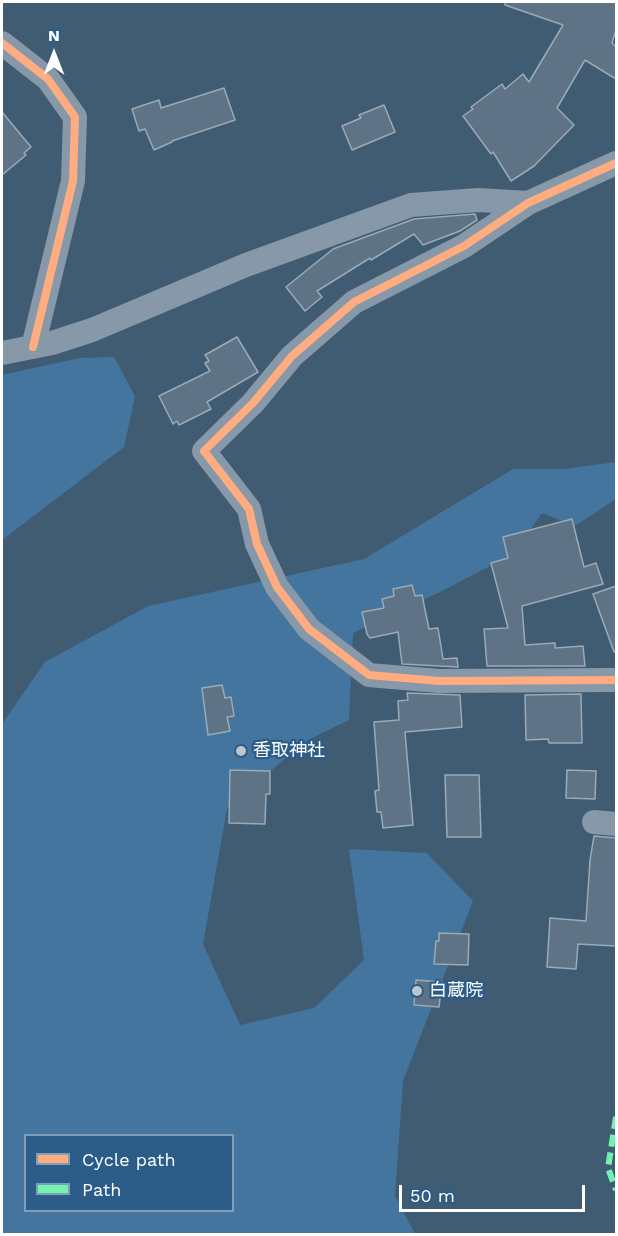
<!DOCTYPE html>
<html>
<head>
<meta charset="utf-8">
<style>
	body { margin:0 }
	#map { position:relative; width:618px; height:1236px; overflow:hidden; background:#405c73; font-family:"Work Sans",sans-serif }
	canvas { display:block }
	.frame { position:absolute; inset:0; border:3px solid #fff; pointer-events:none }
	.legend { position:absolute; left:24px; top:1134px; width:210px; height:78px; box-sizing:border-box; background:#2b5d88; border:2px solid #809eb8; margin:0; padding:8px 10px; list-style:none; font-size:18px; color:#fff }
	.legend li { display:flex; align-items:center; gap:12px; height:30px }
	.legend b { width:30px; border:2px solid #809eb8 }
	.north { position:absolute; left:24px; top:24px; width:60px; height:60px; -webkit-text-stroke:4px #2b5d88; paint-order:stroke; rotate:0deg; font-size:16px; font-weight:700; line-height:24px; text-align:center; color:#fff }
	.north::after { content:''; display:block; margin:auto; width:21px; height:27px; background:#fff; clip-path:polygon(50% 0,100% 100%,50% 72%,0 100%) }
	.scale { position:absolute; left:399px; top:1185px; width:186px; height:27px; box-sizing:border-box; border:3px solid #fff; border-top:0; padding-left:8px; font-size:18px; line-height:21px; white-space:nowrap; color:#fff; -webkit-text-stroke:4px #2b5d88; paint-order:stroke }
</style>
</head>
<body>
<div id="map">
<canvas width="618" height="1236"></canvas>
<div class="frame"></div>
<ul class="legend">
<li><b style="height:8px;background:#ffac80"></b>Cycle path</li>
<li><b style="height:8px;background:#73f3ae"></b>Path</li>
</ul>
<div class="north">N</div>
<div class="scale">50 m</div>
</div>
<script>
const c = document.querySelector('canvas').getContext('2d');
c.lineJoin = 'round';
function paint(path, color) {
  c.fillStyle = color;
  c.fill(path, 'evenodd');
}
function trace(path, color, width, dash) {
  c.strokeStyle = color;
  c.lineWidth = width;
  c.lineCap = dash ? 'butt' : 'round';
  c.setLineDash(dash || []);
  c.stroke(path);
}
function write(font, color, halo, rows, align = 'center') {
  c.font = font + ' "Work Sans","Noto Sans JP",sans-serif';
  c.lineWidth = 4.5;
  c.setLineDash([]);
  c.textBaseline = 'middle';
  c.strokeStyle = halo;
  c.fillStyle = color;
  for (const [text, x, y, turn = 0] of rows) {
    c.save();
    c.translate(x, y);
    c.rotate((+turn || 0) * Math.PI / 180);
    c.textAlign = isNaN(turn) ? turn : align;
    if (halo) c.strokeText(text, 0, 0);
    c.fillText(text, 0, 0);
    c.restore();
  }
}
paint(new Path2D(`
	M114 357 135 396 124 447 2 540V375L80 358Z
	M616 462V499L575 526 542 513 513 554 440 592 353 633 349 720 304 742 227 809 203 944 240 1025 314 1008 364 960 349 849 427 853 473 901 403 1081 395 1196 415 1234H2V724L45 662 148 606 364 559 513 469H563ZM26 1136H232V1210H26Z`), '#43759e');
const building = new Path2D(`
	M505 2H616V30L612 43 616 47V79L585 60 557 108 574 125 534 166 511 181 493 152 491 154 463 116 473 109 471 107 502 84 505 89 523 74 529 82 563 25 505 5Z
	M224 88 235 120 172 141V142L154 150 145 129 139 131 132 109 159 100 161 108Z
	M384 105 395 132 352 150 342 126 361 118 359 115Z
	M2 112 31 147 24 153 26 155 2 175Z
	M475 214 477 220 460 231 423 245 414 234 371 260 370 258 317 291 322 297 305 311 286 287 333 249 414 219Z
	M237 337 258 372 207 402 211 409 179 425 177 421 173 424 159 396 210 371 205 363 209 361 205 355Z
	M572 519 584 567 596 563 603 584 522 606 525 645 555 643V648L583 646 585 666H487L484 629 508 628 491 563 508 558 503 537Z
	M412 585 415 596 422 595 429 629 438 628 443 659 457 658 458 667 402 664 398 632 370 638 367 634 362 612 384 608 382 599 394 596 393 589Z
	M616 586V652H614L593 594Z
	M222 685 225 698 231 697 234 716 227 717 230 731 208 735 202 688Z
	M407 693 460 695 462 727 405 732 413 825 383 828 381 812H377L375 791 379 790 374 722 399 720 398 701 408 700Z
	M581 694 582 743H549L548 739 526 740 525 695Z
	M230 770 270 771V794H266L265 824 229 823Z
	M567 770 596 771 595 799 566 798Z
	M445 775H479L481 837H447Z
	M594 836 616 838V946L578 944 576 969 547 967 550 918 586 921 590 860Z
	M439 933 469 934 468 965 434 964 436 941H439Z
	M416 980 442 982 439 1007 414 1005Z`);
paint(building, '#5e7486');
trace(building, '#9aaab6', 1.5);
trace(new Path2D(`
	M2 43 48 79 75 117 73 181 33 347
	M616 163 528 203 464 246 354 302 292 356 253 403 204 451 249 509 257 544 277 587 309 629 369 675 439 681 616 680
	M2 353 52 343 92 330 246 265 411 205 478 200 528 203
	M594 822 616 824`), '#8798a8', 24);
trace(new Path2D(`
	M616 1117 608 1168 616 1190`), '#73f3ae', 6, [12, 6]);
trace(new Path2D(`
	M2 43 48 79 75 117 73 181 33 347
	M616 163 528 203 464 246 354 302 292 356 253 403 204 451 249 509 257 544 277 587 309 629 369 675 439 681 616 680`), '#ffac80', 8);
for (const [x, y, r, color] of [
	[241,751,6,"#bcc6ce"],
	[417,991,6,"#bcc6ce"]
]) {
  const dot = new Path2D();
  dot.arc(x, y, r, 0, 2 * Math.PI);
  c.fillStyle = color;
  c.fill(dot);
  trace(dot, '#2b5d88', 2);
}
write('18px', '#fff', '#2b5d88', [
	["香取神社",253,751],
	["白蔵院",429,991]
], 'left');
</script>
</body>
</html>
